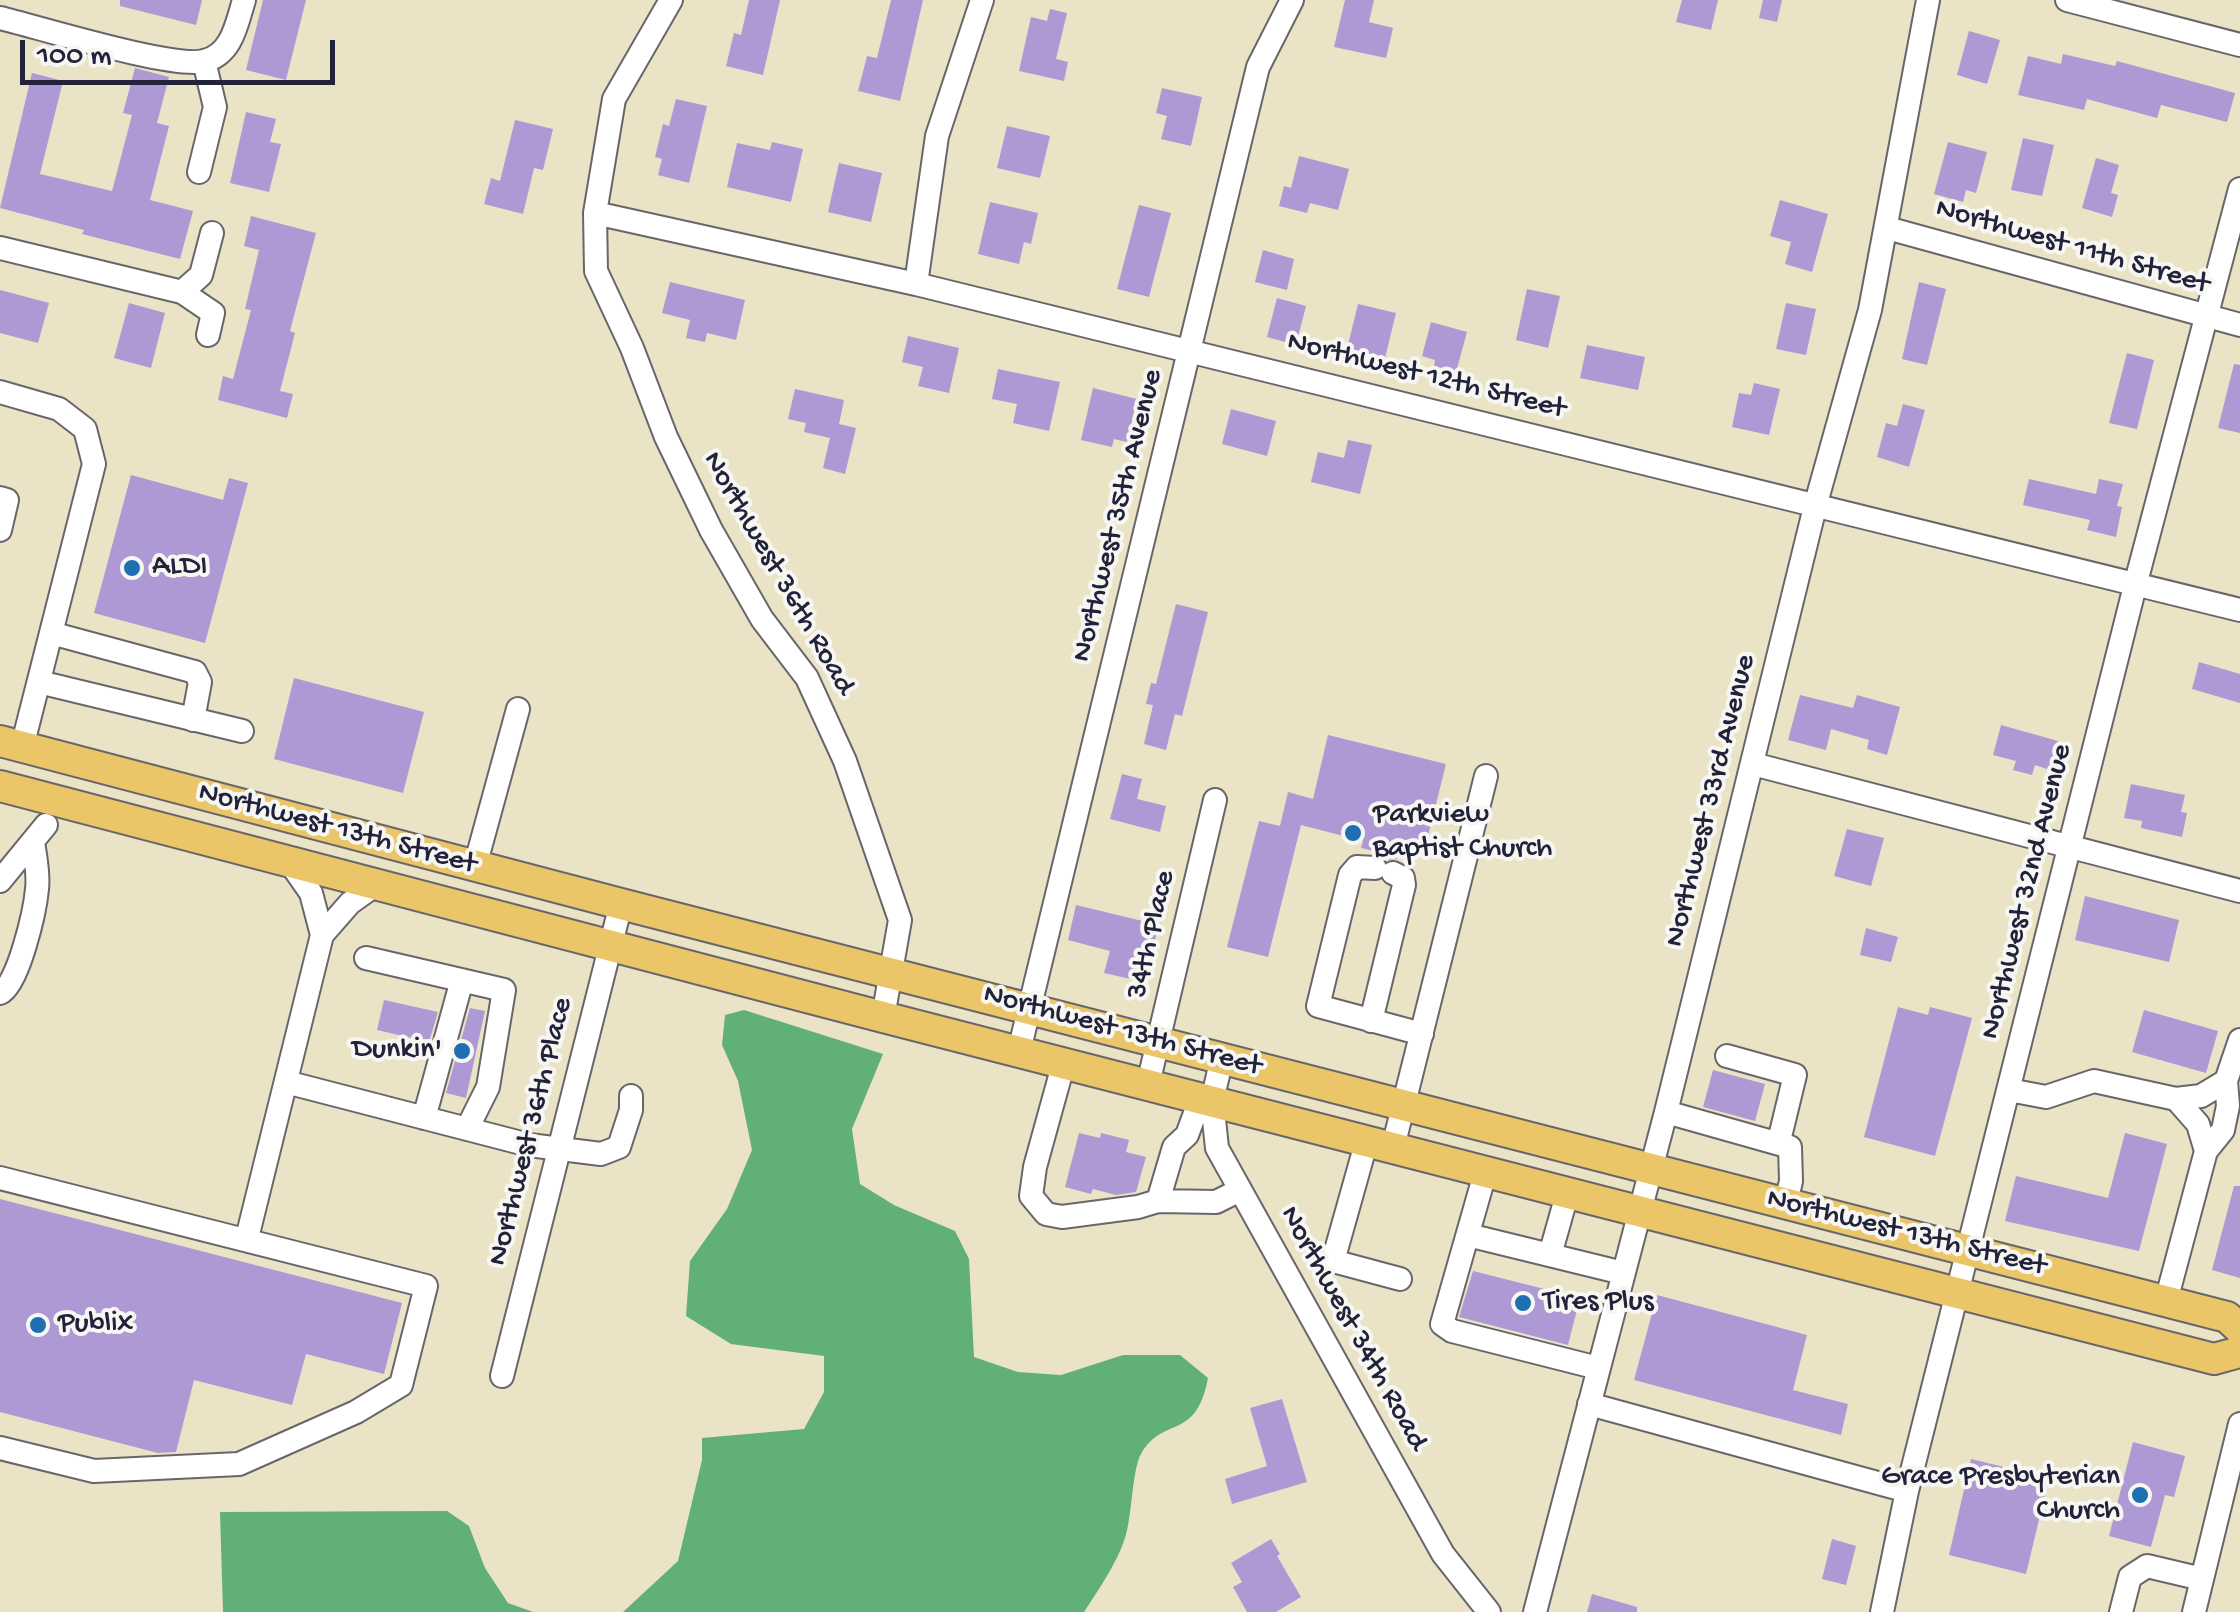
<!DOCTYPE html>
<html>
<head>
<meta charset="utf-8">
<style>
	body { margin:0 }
	#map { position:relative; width:2240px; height:1612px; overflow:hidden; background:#ebe3c5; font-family:"Gochi Hand",sans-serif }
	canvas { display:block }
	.scale { position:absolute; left:20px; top:40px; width:315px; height:45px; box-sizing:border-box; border:5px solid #22223b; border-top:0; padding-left:12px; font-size:30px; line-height:35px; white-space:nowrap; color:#22223b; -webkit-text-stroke:8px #f6f6f2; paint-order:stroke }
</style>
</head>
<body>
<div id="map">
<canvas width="2240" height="1612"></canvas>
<div class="scale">100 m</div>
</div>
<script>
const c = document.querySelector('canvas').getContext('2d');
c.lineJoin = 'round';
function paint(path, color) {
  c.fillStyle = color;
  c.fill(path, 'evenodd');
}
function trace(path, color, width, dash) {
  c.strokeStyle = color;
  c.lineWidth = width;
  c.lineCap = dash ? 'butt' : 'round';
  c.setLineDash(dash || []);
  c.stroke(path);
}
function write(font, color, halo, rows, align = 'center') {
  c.font = font + ' "Gochi Hand",sans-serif';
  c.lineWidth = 8;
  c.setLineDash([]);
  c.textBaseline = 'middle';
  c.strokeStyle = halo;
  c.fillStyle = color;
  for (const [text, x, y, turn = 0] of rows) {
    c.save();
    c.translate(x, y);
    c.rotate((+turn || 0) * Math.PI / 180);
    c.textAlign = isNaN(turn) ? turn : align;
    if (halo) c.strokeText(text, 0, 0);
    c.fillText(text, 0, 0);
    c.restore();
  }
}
paint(new Path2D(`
	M744 1010 883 1054 852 1129 860 1184 894 1205 955 1231 969 1259 974 1357 1018 1372 1061 1375 1123 1355H1180L1208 1378C1196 1442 1163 1415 1141 1454 1132 1470 1132 1517 1125 1538 1117 1563 1099 1589 1084 1612H623L678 1561 702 1460V1438L804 1429 824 1392V1356L731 1344 686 1316 690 1261 727 1209 752 1150 738 1081 722 1045 725 1015Z
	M447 1511 469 1526 485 1568 508 1603 533 1612H223L220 1512Z`), '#61b07a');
paint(new Path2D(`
	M120 0H202L196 25 120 6Z
	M263 0H306L286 80 246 70Z
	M749 0H780L763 75 726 66 734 33 741 35Z
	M891 0H923L900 101 858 91 867 56 877 58Z
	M1345 0H1374L1369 22 1393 28 1386 58 1334 47Z
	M1682 0H1718L1711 30 1676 22Z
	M1763 0H1782L1777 22 1759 18Z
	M1050 9 1067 13 1056 59 1068 62 1064 81 1019 71 1031 17 1047 21Z
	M1969 31 2000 40 1987 84 1957 75Z
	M2063 54 2115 66 2117 61 2235 93 2227 122 2161 105 2157 118 2087 99 2084 110 2018 95 2028 56 2061 64Z
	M135 68 169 77 157 123 169 126 150 200 193 211 180 259 82 234 84 230 0 208 32 73 63 81 40 174 112 191 132 115 123 113Z
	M1162 88 1202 97 1191 146 1161 139 1167 116 1156 113Z
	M676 99 707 106 689 183 658 175 662 159 655 157 663 124 669 126Z
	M246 112 276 119 270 142 281 144 269 192 230 183Z
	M515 120 553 129 543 170 534 168 523 214 484 204 491 178 500 181Z
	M1007 126 1050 136 1040 178 997 168Z
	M2023 138 2054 145 2042 196 2011 190Z
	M772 142 803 149 791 202 727 187 737 143 770 150Z
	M1948 142 1987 152 1976 193 1966 190 1963 202 1934 194Z
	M1299 156 1349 169 1338 210 1310 203 1307 213 1279 206 1284 186 1291 188Z
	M2096 158 2119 165 2111 193 2118 195 2112 217 2082 208Z
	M839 163 882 173 871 222 828 212Z
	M1780 200 1828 214 1812 272 1785 264 1791 242 1770 236Z
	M990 202 1038 213 1031 244 1024 242 1019 264 978 254Z
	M1139 205 1171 213 1149 297 1117 289Z
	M251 216 316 233 290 331 295 333 280 391 293 394 287 418 218 400 223 376 233 379 251 310 245 309 259 250 244 246Z
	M1263 250 1294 259 1287 290 1255 282Z
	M670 282 745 300 736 340 707 333 705 342 686 338 690 320 662 313Z
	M1919 282 1946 289 1927 365 1902 359Z
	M1527 289 1560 296 1548 348 1516 340Z
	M0 290 49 303 38 343 0 333Z
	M1277 298 1306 306 1296 345 1267 337Z
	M129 303 165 313 151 368 114 358Z
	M1786 303 1816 309 1806 355 1776 349Z
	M1358 304 1396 313 1385 358 1347 349Z
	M1431 322 1467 332 1456 372 1434 366 1435 360 1422 356Z
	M908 336 959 348 949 393 918 386 923 367 902 362Z
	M1587 345 1645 357 1638 390 1580 378Z
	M2127 353 2154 360 2137 429 2109 423Z
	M2234 364 2240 365V433L2218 428Z
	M998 369 1060 382 1049 431 1013 423 1017 404 992 399Z
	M1754 383 1780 389 1769 435 1732 427 1739 393 1751 395Z
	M1093 388 1137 399 1127 442 1114 439 1112 447 1081 440Z
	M795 389 844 400 839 424 856 428 845 474 823 468 830 438 804 432 806 423 788 419Z
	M1903 404 1925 410 1909 467 1877 457 1886 423 1897 426Z
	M1231 409 1276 421 1267 456 1222 444Z
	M1348 440 1372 445 1360 494 1311 482 1318 452 1344 458Z
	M131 475 223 500 229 478 248 483 205 643 94 613Z
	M2029 479 2096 494 2099 479 2123 484 2117 506 2122 507 2116 537 2087 530 2090 520 2023 505Z
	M1176 604 1208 612 1182 716 1175 714 1166 750 1144 744 1153 705 1146 704 1151 683 1156 684Z
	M2199 662 2240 674V703L2192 689Z
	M294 678 424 712 403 793 274 759Z
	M1800 695 1853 708 1857 695 1900 707 1887 755 1867 749 1869 740 1831 729 1826 750 1788 740Z
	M2001 725 2058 741 2050 770 2035 765 2032 775 2013 770 2016 761 1993 755Z
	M1328 735 1446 764 1423 856 1399 850 1397 859 1387 860 1378 852 1361 848 1363 841 1301 825 1268 957 1227 947 1259 821 1280 826 1288 792 1313 799Z
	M1122 774 1142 779 1137 799 1166 806 1160 832 1110 819Z
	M2131 784 2185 795 2181 812 2187 813 2182 837 2141 828 2142 821 2124 818Z
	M1847 829 1884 838 1871 886 1834 876Z
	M2085 896 2179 920 2169 962 2075 940Z
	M1076 905 1159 925 1144 982 1104 973 1110 951 1068 940Z
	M1866 928 1898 937 1891 962 1860 955Z
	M384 1000 438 1012 429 1042 377 1030Z
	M1898 1007 1928 1015 1930 1007 1972 1018 1935 1156 1864 1137Z
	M470 1008 485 1011 466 1098 446 1093Z
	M2144 1010 2218 1031 2206 1073 2132 1052Z
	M1713 1070 1765 1084 1755 1121 1703 1107Z
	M1079 1133 1100 1138 1101 1133 1129 1140 1126 1152 1146 1157 1136 1192 1116 1195 1093 1189 1091 1194 1065 1187Z
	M2125 1133 2167 1144 2139 1251 2005 1221 2016 1176 2108 1198Z
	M2234 1186H2240V1278L2212 1270Z
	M0 1199 402 1303 384 1374 306 1354 292 1405 194 1380 176 1452 158 1453 0 1412Z
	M1473 1271 1580 1298 1568 1345 1459 1317Z
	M1657 1295 1807 1335 1793 1390 1848 1404 1841 1435 1634 1380Z
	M1282 1399 1307 1482 1232 1504 1225 1479 1267 1466 1250 1408Z
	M2133 1442 2185 1456 2174 1497 2165 1495 2151 1547 2109 1536Z
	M1971 1459 2049 1478 2026 1574 1949 1555Z
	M1271 1539 1280 1554 1277 1556 1301 1597 1276 1612H1247L1233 1587 1242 1582 1231 1563Z
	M1832 1539 1856 1546 1846 1585 1822 1579Z
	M1592 1594 1637 1607V1612H1587Z`), '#ae99d5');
const minor = new Path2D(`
	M671 0 614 99 595 213 596 271 632 348 666 437 711 530 762 619 807 678 845 761 900 920 883 1017
	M2067 0 2240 45
	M0 18C38 27 173 69 204 61 232 55 237 23 244 0
	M199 172 215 107 204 61
	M595 213 916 284 2240 610
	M1887 228 2240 325
	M0 248 182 292 213 313 208 335
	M916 284 937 136 982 0
	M182 292 201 275 212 233
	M0 392 59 409 85 429 94 464 22 747
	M0 498 7 500 0 530
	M51 633 195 672 200 682 193 720
	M39 682 242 731
	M1753 764 2240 891
	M288 860 311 893 322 935
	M475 866 518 709
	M1375 868 1357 867 1350 875 1318 1006 1422 1034
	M0 881 46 825
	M366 958 504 990 488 1087 467 1129
	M0 993C18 986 35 911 37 889 39 873 35 857 33 841
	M1371 1021 1404 885 1403 878 1393 873
	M1019 1051 1258 67 1292 0
	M1727 1056 1795 1075 1779 1141
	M1222 1058 1212 1101 1217 1148 1443 1554 1489 1612
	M1064 1062 1035 1167 1031 1196 1046 1214 1062 1217 1138 1207 1158 1201 1216 1202 1240 1190
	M286 1082 529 1145 601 1154 619 1147 631 1110V1096
	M1148 1084 1215 800
	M2009 1090 2046 1097 2094 1081 2176 1099 2201 1096 2226 1081
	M2176 1099 2198 1124 2206 1151
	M1666 1112 1790 1147 1791 1181 1786 1203
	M424 1118 462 980
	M1367 1140 1333 1261 1400 1279
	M1393 1147 1486 776
	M1486 1170 1442 1324 1452 1331 1598 1368
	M0 1178 426 1286 401 1385 356 1412 239 1464 94 1471 0 1448
	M1158 1201 1174 1147 1187 1135 1201 1097
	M1468 1235 1623 1273
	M247 1238 322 935 350 903 378 883
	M1550 1255 1568 1191
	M2166 1301 2206 1151 2223 1130 2228 1106 2226 1081 2240 1040
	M502 1376 621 904
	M1589 1404 1907 1491
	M1535 1612 1666 1112 1816 503 1870 310 1928 0
	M1882 1612 1907 1491 1957 1293 2136 582 2240 189
	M2121 1612 2130 1577 2147 1566 2202 1579
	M2194 1612 2240 1424`);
const major = new Path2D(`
	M0 741 621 904 2227 1317 2240 1329
	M0 786 883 1017 2214 1359 2240 1352`);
trace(minor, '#68666b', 26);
trace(major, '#68666b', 34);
trace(minor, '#fff', 22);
trace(major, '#ebc669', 30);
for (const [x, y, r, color] of [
	[132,568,10,"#1f6fb2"],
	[1353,833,10,"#1f6fb2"],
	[462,1051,10,"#1f6fb2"],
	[1523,1303,10,"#1f6fb2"],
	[38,1325,10,"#1f6fb2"],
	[2140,1495,10,"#1f6fb2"]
]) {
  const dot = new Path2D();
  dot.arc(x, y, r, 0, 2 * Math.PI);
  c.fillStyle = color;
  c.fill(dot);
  trace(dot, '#f6f6f2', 4);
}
write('30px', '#22223b', '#f6f6f2', [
	["Northwest 11th Street",2072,248,16],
	["Northwest 12th Street",1426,377,14],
	["Northwest 35th Avenue",1119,516,-76],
	["Northwest 36th Road",777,574,60],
	["Northwest 33rd Avenue",1712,801,-76],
	["Northwest 13th Street",337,830,15],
	["Northwest 32nd Avenue",2028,892,-76],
	["34th Place",1153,935,-77],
	["Northwest 13th Street",1122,1032,15],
	["Northwest 36th Place",532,1132,-76],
	["Northwest 13th Street",1906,1234,14],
	["Northwest 34th Road",1352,1329,61]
]);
write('30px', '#22223b', '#f6f6f2', [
	["ALDI",152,568],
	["Parkview",1373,816],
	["Baptist Church",1373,850],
	["Dunkin'",442,1051,"right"],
	["Tires Plus",1543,1303],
	["Publix",58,1325],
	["Grace Presbyterian",2120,1478,"right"],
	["Church",2120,1512,"right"]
], 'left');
</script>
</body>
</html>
